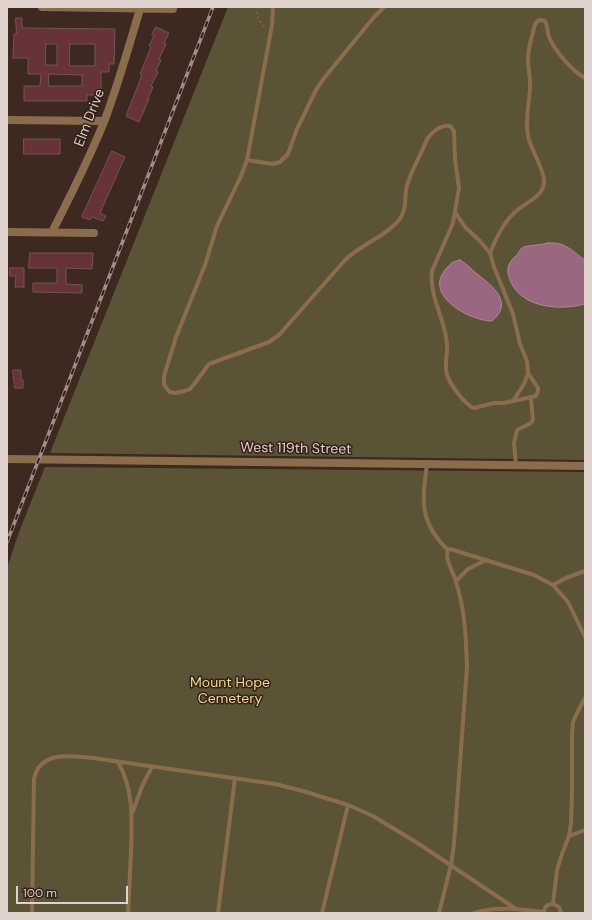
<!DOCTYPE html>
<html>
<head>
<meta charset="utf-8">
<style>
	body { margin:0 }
	#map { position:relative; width:592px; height:920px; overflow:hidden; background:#3e2920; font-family:"DM Sans",sans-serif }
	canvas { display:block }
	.frame { position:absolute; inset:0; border:8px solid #dfd1cb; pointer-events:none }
	.scale { position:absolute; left:16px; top:886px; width:112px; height:18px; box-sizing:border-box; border:2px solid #dfd1cb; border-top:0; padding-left:5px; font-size:12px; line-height:14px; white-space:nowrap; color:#dfd1cb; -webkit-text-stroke:3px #331f17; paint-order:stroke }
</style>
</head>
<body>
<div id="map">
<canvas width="592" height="920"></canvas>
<div class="frame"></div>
<div class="scale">100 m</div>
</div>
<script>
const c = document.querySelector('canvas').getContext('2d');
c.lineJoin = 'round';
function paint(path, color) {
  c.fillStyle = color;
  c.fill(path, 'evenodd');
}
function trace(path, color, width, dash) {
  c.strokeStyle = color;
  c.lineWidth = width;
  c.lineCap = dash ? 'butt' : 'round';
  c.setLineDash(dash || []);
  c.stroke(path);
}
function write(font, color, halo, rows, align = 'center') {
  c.font = font + ' "DM Sans",sans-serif';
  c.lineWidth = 3;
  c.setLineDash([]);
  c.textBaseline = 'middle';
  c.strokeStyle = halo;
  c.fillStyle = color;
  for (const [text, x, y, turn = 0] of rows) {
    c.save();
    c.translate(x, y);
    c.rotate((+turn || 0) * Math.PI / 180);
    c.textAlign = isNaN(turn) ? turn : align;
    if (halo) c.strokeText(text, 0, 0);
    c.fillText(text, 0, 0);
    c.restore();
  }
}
paint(new Path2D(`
	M228 7H585V460L50 453Z
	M45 467 585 472V913H7V568L19 532Z`), '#5b5335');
const water = new Path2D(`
	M548 243C567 242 571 251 585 260V304C559 311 518 308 509 277 506 269 509 261 516 256 519 253 520 248 524 247 530 245 542 245 548 243Z
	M460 260C467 264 471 269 477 274 493 286 514 303 492 321 470 321 424 296 445 270 450 264 453 261 460 260Z`);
paint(water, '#99677f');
trace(water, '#ae8796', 1);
const building = new Path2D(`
	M16 18H22V28L115 29 114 64H109V72H101V89H97V95H87V101H24V86H40L41 74H28V58H13L14 34H16ZM46 44H57V65H46ZM70 44H95V66H70ZM49 74 82 75V86H49Z
	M156 27 169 33 164 43 166 44 159 59 161 60 156 71 158 72 151 86 153 87 148 98 149 99 139 122 126 116 142 75 140 74 151 47 149 46 154 36 152 35Z
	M24 139H60V154H24Z
	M112 151 125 157 100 213 106 216 103 221 92 217 90 220 82 217Z
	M30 253H93L92 269 66 268V284L82 285V293L33 292V283H57V268H29Z
	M10 268H24V287H15L16 276H10Z
	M13 370H21V380H23V388H15Z`);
paint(building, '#663438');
trace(building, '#705556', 1);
trace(new Path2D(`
	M259 7C254 15 260 21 265 28`), '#7b6860', 1.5, [2, 3]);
trace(new Path2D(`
	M273 7 272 25 247 160 241 176 217 226 205 265 176 337 164 376V385L170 392 175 393 185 391 190 389 195 383 209 364 269 342 279 335 345 260C361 244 384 238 399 220 406 211 405 201 406 190 409 173 421 156 427 139 432 132 441 124 450 126L454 131 455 159 459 188 453 223 432 271C429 297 445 318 447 344 448 354 444 365 447 375 450 384 465 405 474 408L494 403H504L536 396 538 391V388L528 373 527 361 520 344 513 314 494 267 490 253 480 241 465 227 455 212
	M247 160 273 164 280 162 288 154 297 129 316 90 325 77 374 17 384 7
	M490 253C497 236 505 219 520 208 529 201 544 195 544 182 545 171 531 150 528 136 525 118 529 105 530 88 531 79 528 70 528 60 528 51 530 42 533 33 534 28 534 23 539 20L545 21C548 26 547 32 549 37 555 51 572 71 585 78
	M513 401 524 384 528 373
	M427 464C422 501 419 522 448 550
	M516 465 514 443 517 430 531 423 533 420 531 398
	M456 581 468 569 486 560
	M553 585 566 578 585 571
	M118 762C134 790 132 820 131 852 130 872 129 893 128 913
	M133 811 143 784 152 767
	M569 836 585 830
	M553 904 557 870 562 854 569 836 571 823 572 791V733L573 722 577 713 585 698
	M32 913 34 779C40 750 71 756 93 758L275 784 303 791 348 805 373 816 419 844 516 909
	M218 913 235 778
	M322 913 348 805
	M439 913 451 865 454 844 467 667C466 638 465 610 456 582 454 573 444 559 448 550L450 549 534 575 553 585 568 602 585 637
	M474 913C496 906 521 909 543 912
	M544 913C544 907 547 904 553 904L559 907 561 913`), '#8a6d4d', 4);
trace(new Path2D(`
	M42 7 173 9
	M7 120 104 121
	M7 232 94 233
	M52 232C71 195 89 159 104 122 118 85 129 46 140 9`), '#8a6d4d', 8);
trace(new Path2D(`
	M7 459 585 466`), '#8a6d4d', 8);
const rail = new Path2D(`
	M7 542 213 7`);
trace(rail, '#9e8e86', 3.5);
trace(rail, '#331f17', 2, [6]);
write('14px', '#dfd1cb', '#331f17', [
	["Elm Drive",90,118,-69],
	["West 119th Street",296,449,1]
]);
write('14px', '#f0db8c', '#331f17', [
	["Mount Hope",230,683],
	["Cemetery",230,699]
]);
</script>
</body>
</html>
